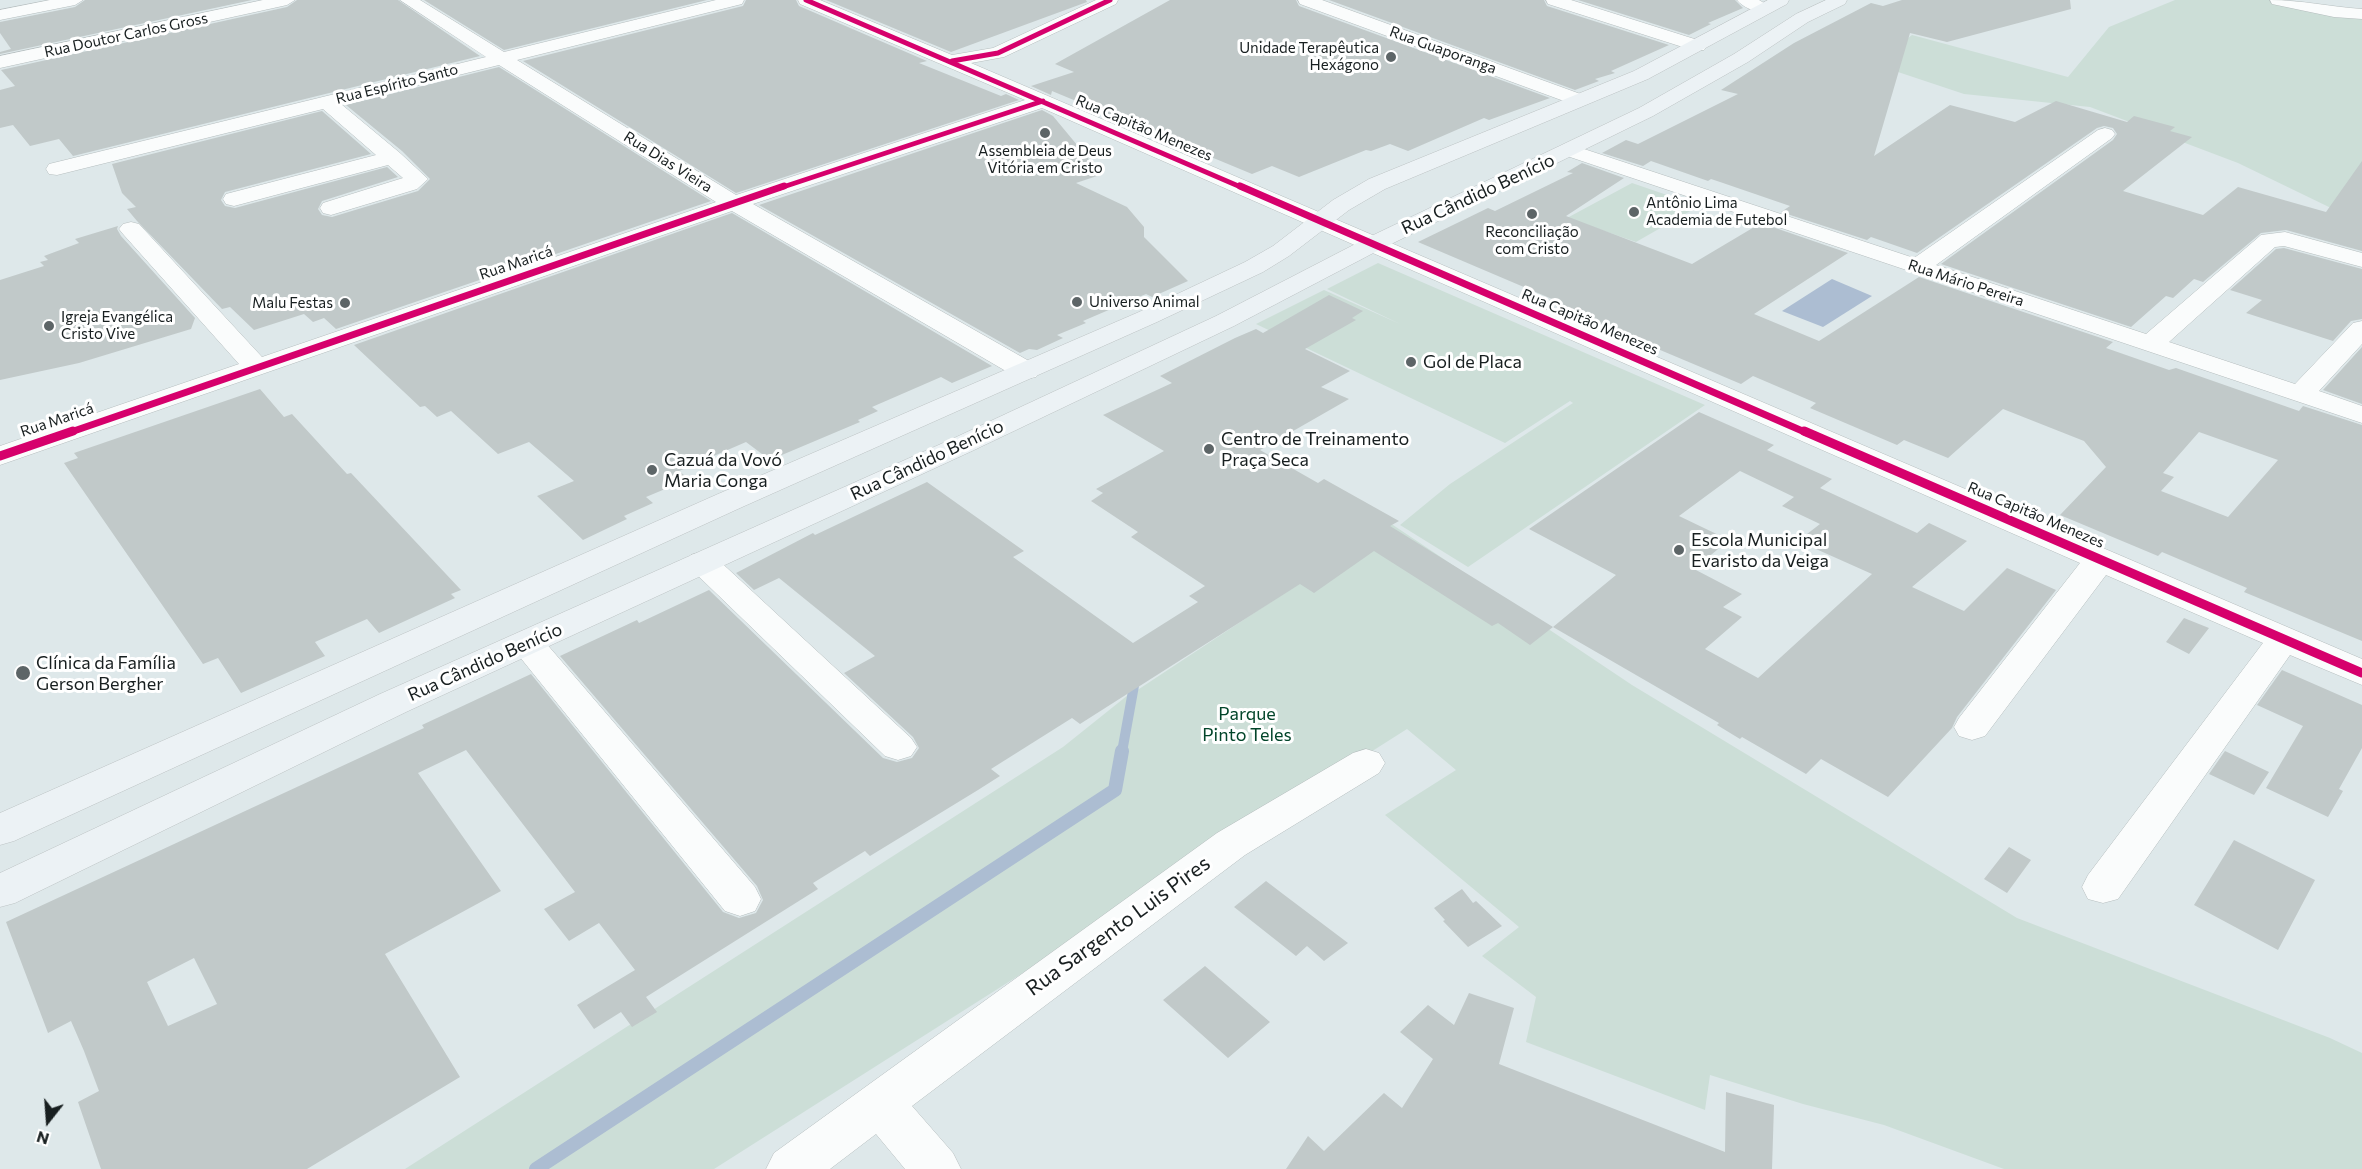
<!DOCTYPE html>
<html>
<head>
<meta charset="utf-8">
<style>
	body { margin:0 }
	#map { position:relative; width:2362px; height:1169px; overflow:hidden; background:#dee8ea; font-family:Commissioner,sans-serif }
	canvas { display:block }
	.north { position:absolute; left:18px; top:1091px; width:60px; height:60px; -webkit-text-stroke:4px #fff; paint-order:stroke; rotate:197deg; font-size:16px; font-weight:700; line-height:24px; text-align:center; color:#181f20 }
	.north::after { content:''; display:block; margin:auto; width:21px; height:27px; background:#181f20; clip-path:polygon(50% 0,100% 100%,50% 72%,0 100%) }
</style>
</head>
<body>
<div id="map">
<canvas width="2362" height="1169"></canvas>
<div class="north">N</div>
</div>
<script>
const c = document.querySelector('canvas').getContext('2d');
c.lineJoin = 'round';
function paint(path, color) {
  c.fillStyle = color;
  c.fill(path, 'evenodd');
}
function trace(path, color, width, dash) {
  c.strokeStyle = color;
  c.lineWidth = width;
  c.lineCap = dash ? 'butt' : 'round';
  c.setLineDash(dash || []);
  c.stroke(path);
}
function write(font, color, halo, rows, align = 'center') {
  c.font = font + ' Commissioner,sans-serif';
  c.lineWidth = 6;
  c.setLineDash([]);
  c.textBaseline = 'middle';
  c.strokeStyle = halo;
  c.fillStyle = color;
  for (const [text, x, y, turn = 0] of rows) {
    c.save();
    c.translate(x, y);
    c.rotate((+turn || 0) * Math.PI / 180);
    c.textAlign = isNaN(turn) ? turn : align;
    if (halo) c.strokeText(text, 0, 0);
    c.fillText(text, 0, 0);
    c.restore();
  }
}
paint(new Path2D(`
	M2175 0H2282L2362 18V223L2238 163 2090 107 1964 94 1874 64 1912 35 2068 77 2109 27Z
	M1632 183 1699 206 1636 242 1567 218Z
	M1378 263 1705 405 1468 567 1400 525 1450 484 1573 403 1570 401 1505 443 1256 324 1324 290 1400 324 1327 289Z
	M1390 523 1632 685 2017 918 2330 1038 2362 1053V1169H2004L1884 1125 1803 1104 1710 1075 1705 1110 1526 1042 1536 997 1482 956 1519 927 1385 815 1456 770 1407 729 714 1169H541L1118 792 1136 691Z
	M1128 695 1112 787 534 1169H405L1063 747Z`), '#ccded7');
paint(new Path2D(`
	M1832 279 1872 296 1823 327 1782 311Z`), '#acbdd2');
trace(new Path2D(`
	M1122 752 1135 680`), '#acbdd2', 10);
trace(new Path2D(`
	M536 1169 1115 790 1122 751`), '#acbdd2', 14);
paint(new Path2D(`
	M85 0H252L0 54V52L11 49 0 33V22L75 7Z
	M297 0H398L480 56 73 156 59 139 30 146 13 125 0 128V90L15 86 1 70 287 7Z
	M424 0H707L504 50Z
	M746 0H796L799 6 927 61 919 63 1001 96 1006 94 1019 100 736 193 523 61 743 6Z
	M826 0H1086L1087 2 951 52Z
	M1170 0H1296L1299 6 1550 98 1489 120 1484 118 1408 151 1390 144 1371 151 1366 150 1299 177 1272 166 1252 174 1052 91 1051 95 1031 86 1074 72 1055 64Z
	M1329 0H1544L1547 6 1669 45 1611 71 1615 73 1595 79 1599 81 1575 90Z
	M1578 0H1735L1743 8 1708 23 1711 24 1689 35Z
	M1902 0H2070L2071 9 1947 42 1910 33 1874 156 1950 105 2015 122 2056 101 2127 122 2134 116 2175 127 2170 131 2192 137 2123 191 2203 215 2238 187 2326 212 2362 161V251L2286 230 2261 233 2203 282 2194 279 2173 298 2166 296 2131 327 1941 264 2113 140 2117 134 2113 128 2104 126 2097 128 1917 253 1871 237 1867 240 1781 212 1790 206 1723 183 1711 179 1708 181 1651 161 1643 166 1602 153 1626 140 1638 144 1738 94 1721 90 1794 43 1871 3 1883 6Z
	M499 67 711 201 336 329 324 318 313 322 304 314 254 330 230 307 222 309 137 221 127 209 136 207 122 193 112 164 322 111 371 154 225 192 221 200 225 206 235 208 387 167 398 177 322 201 318 209 322 215 332 217 418 191 430 179 402 151 346 105Z
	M1042 110 1053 116 1097 169 1088 172 1097 176 1076 183 1127 207 1144 227V237L1188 281 1152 297 1146 294 1083 321 1086 323 1057 335 1063 338 1037 350 1029 349 1020 353 759 205Z
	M1582 163 1624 178 1566 216 1692 264 1761 223 1848 253 1754 314 1819 341 1919 277 2113 342 2106 348 2169 370 2176 368 2299 411 2303 406 2362 425V641L2244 592 2247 588 2162 552 2158 556 2060 515 2106 467 2084 441 2003 409 1948 458 1904 440 1897 445 1810 408 1816 403 1753 376 1741 384 1546 302 1552 299 1418 242 1488 208 1495 211 1573 173 1567 172ZM2199 432 2278 460 2228 517 2161 491 2174 477 2163 473Z
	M732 213 992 366 952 383 941 377 872 407 878 411 858 420 860 422 770 460 746 442 679 471 689 479 646 497 653 503 624 516 627 519 583 540 537 496 574 481 529 442 498 454 451 411 437 417 425 406 420 407 354 345Z
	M118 226 117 229 121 236 195 318 191 329 79 363 0 380V280L44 266 40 262 48 260 44 256 79 243 75 239Z
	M2284 248 2362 269V319L2351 321 2333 341 2246 313 2262 300 2230 290 2276 249Z
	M1329 295 1363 311 1352 318 1356 320 1305 349 1350 371 1321 387 1349 399 1260 450 1318 483 1324 479 1399 521 1390 526 1553 627 1530 645 1498 623 1492 626 1374 551 1314 593 1300 584 1080 724 1072 718 991 769 1000 776 978 790 870 856 865 851 813 883 818 889 646 997 657 1012 632 1027 621 1012 594 1029 577 1005 635 970 599 923 569 941 544 909 575 892 466 750 418 773 501 891 385 954 460 1077 307 1169H101L78 1102 99 1091 84 1051 71 1021 48 1033 6 922 424 728 422 725 531 674 723 912 739 918 756 913 763 900 757 886 560 656 637 620 639 623 709 590 883 758 897 762 912 758 919 748 913 737 844 673 875 656 779 578 754 590 736 573 813 533 815 535 927 482 1024 551 1013 557 1133 643 1198 602 1189 596 1205 586 1131 537 1138 532 1091 501 1103 493 1096 489 1164 451 1103 415 1172 383 1160 376 1235 338 1256 329 1263 333ZM194 958 217 1004 168 1026 147 982Z
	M2362 347V404L2323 390Z
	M260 389 284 417 292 414 347 474 351 473 461 590 451 594 455 598 379 633 367 619 315 642 325 656 241 693 218 658 203 664 64 463 78 458 74 453Z
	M1699 412 1774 445 1767 450 1832 479 1820 488 1917 533 1929 523 1967 541 1912 587 1964 611 2007 568 2056 590 1957 717 1952 728 1888 797 1821 759 1806 774 1742 737 1740 739 1717 725 1719 723 1553 627 1616 575 1529 529ZM1740 471 1794 497 1782 506 1820 524 1798 541 1872 574 1758 678 1705 649 1742 617 1723 607 1742 594 1694 569 1729 540 1679 516Z
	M2184 618 2209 628 2189 654 2166 642Z
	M2282 670 2362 705V748L2339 789 2343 791 2328 817 2266 788 2303 726 2257 705Z
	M2225 751 2269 772 2254 795 2209 774Z
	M2234 840 2315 880 2278 950 2194 905Z
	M2009 847 2031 860 2007 893 1984 879Z
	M1266 881 1283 894 1348 943 1324 961 1307 946 1296 956 1234 907Z
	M1462 889 1473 903 1476 901 1502 926 1468 947 1443 921 1445 920 1434 908Z
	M1205 966 1270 1022 1228 1058 1163 1000Z
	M1469 993 1514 1008 1499 1064 1725 1152 1726 1092 1774 1105 1772 1169H1286L1308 1136 1324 1151 1384 1093 1402 1108 1433 1059 1400 1032 1428 1005 1454 1025Z`), '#c1c9c9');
const minor = new Path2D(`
	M50 0H83L75 5 0 20V10Z
	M263 0H295L287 5 0 68V56Z
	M400 0H420L504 52 716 0H744L742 4 517 60 736 195 1025 100 800 4 798 0H820L952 55 993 48 1096 0H1118L1116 4 1004 57 971 63 2362 659V685L2290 655 2118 899 2103 903 2088 899 2082 887 2088 875 2263 643 2106 575 1985 736 1972 740 1959 736 1954 727 1959 718 2080 563 1042 108 753 204 1036 365 1040 371 1036 377 1026 379 1016 377 732 211 0 465V446L239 364 123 234 119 229 123 224 131 222 139 224 262 357 716 202 499 65 341 104 400 153 428 179 417 189 331 215 323 213 320 208 323 203 403 178 388 165 234 206 226 204 223 199 226 194 376 155 323 109 57 175 49 174 46 169 49 164 486 57Z
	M1298 0H1322L1586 96 1589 100 1586 104H1572L1300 4Z
	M1546 0H1571L1704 42 1707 46 1704 50H1692L1548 4Z
	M1737 0H1759L1772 8 1769 12C1759 14 1743 8 1737 0Z
	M2270 0C2301 0 2331 7 2362 9V19L2334 17 2272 4Z
	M2105 128 2112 130 2115 134 2112 138 1936 265 2146 334 2261 235 2285 232 2362 253V267L2284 246 2275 247 2169 342 2295 384 2353 323 2362 321V344L2319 391 2362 406V423L1564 155 1560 151 1564 147 1571 145 1578 147 1914 258 2098 130Z
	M702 552 713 555 911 738 917 747 911 756 898 760 885 756 691 569 686 562 691 555Z
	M527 632 539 635 755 887 761 899 755 911 740 916 725 911 515 651 510 643 515 635Z
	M1366 749 1379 753 1385 763 1379 773 1245 855 912 1106 953 1153 961 1169H905L876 1134 830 1169H766L774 1153 1217 833 1353 753Z`);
const major = new Path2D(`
	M1768 0H1789L1787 4 1648 79 1385 189 1349 210 1289 256 1263 272 1157 322 740 508 14 841 0 845V813L718 494 1139 312 1245 262 1273 246 1333 200 1369 179 1634 71Z
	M1826 0H1847L1845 4 1808 22 1748 62 1653 116 1381 249 1234 326 972 451 406 712 15 903 0 907V873L380 694 952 439 1216 316 1365 239 1639 108 1734 54 1796 14Z`);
trace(minor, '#b5bdbe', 1);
trace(major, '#bcc2c3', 1);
paint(minor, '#fafcfc');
paint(major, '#ecf2f5');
trace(new Path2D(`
	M806 0 1243 188
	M952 61 998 53 1110 0
	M780 188 1043 101`), '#d6006c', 5);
trace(new Path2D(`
	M1240 186 1807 433
	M68 433 784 186`), '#d6006c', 7);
trace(new Path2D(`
	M1804 431 2362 673
	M0 456 73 431`), '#d6006c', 9);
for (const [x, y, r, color] of [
	[1391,57,6,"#5d6567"],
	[1045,133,6,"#5d6567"],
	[1634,212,6,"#5d6567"],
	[1532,214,6,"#5d6567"],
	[1077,302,6,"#5d6567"],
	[345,303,6,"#5d6567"],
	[49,326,6,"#5d6567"],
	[1411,362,6,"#5d6567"],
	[1209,449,6,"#5d6567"],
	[652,470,6,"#5d6567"],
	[1679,550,6,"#5d6567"],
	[23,673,8,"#5d6567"]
]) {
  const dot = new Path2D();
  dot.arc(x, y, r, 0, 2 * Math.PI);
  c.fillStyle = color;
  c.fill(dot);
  trace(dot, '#fff', 2);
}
write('15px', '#181f20', '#fff', [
	["Rua Doutor Carlos Gross",126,35,-12],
	["Rua Guaporanga",1443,50,20],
	["Rua Espírito Santo",397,84,-14],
	["Rua Capitão Menezes",1144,128,23],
	["Rua Dias Vieira",668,162,32],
	["Rua Maricá",516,263,-19],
	["Rua Mário Pereira",1966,283,18],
	["Rua Capitão Menezes",1590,322,23],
	["Rua Maricá",57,420,-19],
	["Rua Capitão Menezes",2036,515,23]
]);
write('15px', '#181f20', '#fff', [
	["Unidade Terapêutica",1379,48,"right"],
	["Hexágono",1379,65,"right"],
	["Assembleia de Deus",1045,151,"center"],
	["Vitória em Cristo",1045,168,"center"],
	["Antônio Lima",1646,203],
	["Academia de Futebol",1646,220],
	["Reconciliação",1532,232,"center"],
	["com Cristo",1532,249,"center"],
	["Universo Animal",1089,302],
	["Malu Festas",333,303,"right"],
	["Igreja Evangélica",61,317],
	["Cristo Vive",61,334]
], 'left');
write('18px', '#181f20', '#fff', [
	["Rua Cândido Benício",1478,194,-25],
	["Rua Cândido Benício",927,460,-25],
	["Rua Cândido Benício",485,662,-24]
]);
write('18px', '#181f20', '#fff', [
	["Gol de Placa",1423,362],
	["Centro de Treinamento",1221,439],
	["Praça Seca",1221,460],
	["Cazuá da Vovó",664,460],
	["Maria Conga",664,481],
	["Escola Municipal",1691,540],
	["Evaristo da Veiga",1691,561],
	["Clínica da Família",36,663],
	["Gerson Bergher",36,684]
], 'left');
write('18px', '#02452a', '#fff', [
	["Parque",1247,714],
	["Pinto Teles",1247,735]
]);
write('21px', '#181f20', '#fff', [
	["Rua Sargento Luis Pires",1118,926,-36]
]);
</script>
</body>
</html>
